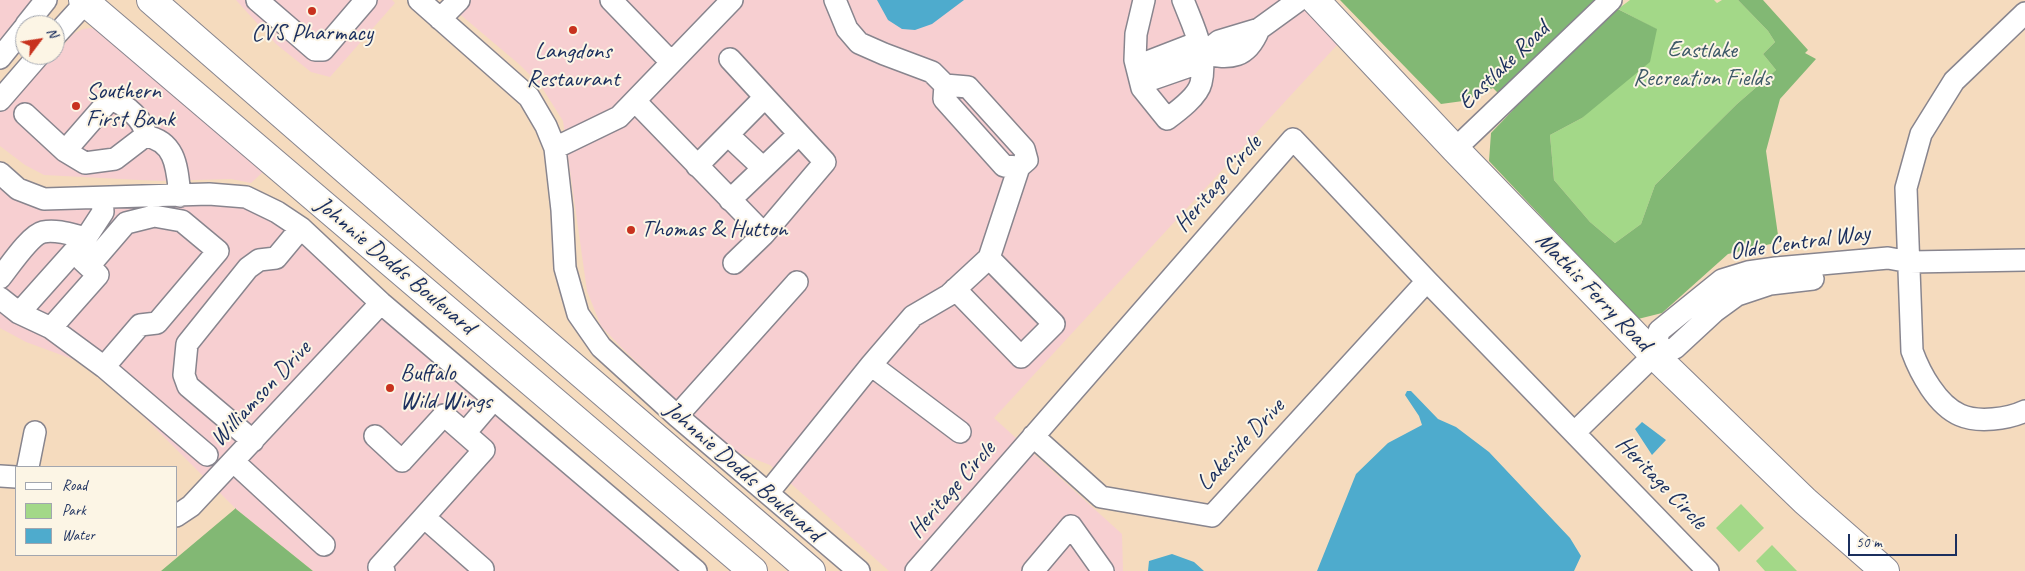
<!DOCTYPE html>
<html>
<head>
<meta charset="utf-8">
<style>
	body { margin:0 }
	#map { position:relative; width:2025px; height:571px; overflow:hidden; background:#f5dbbe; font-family:Caveat,sans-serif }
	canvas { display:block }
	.legend { position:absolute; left:15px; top:466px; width:162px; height:90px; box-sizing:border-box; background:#fcf5e5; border:1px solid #a2a6af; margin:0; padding:6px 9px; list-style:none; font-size:15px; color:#1b2f5e }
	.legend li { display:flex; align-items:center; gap:10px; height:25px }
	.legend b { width:25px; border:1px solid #a2a6af }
	.north { position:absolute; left:15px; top:15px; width:50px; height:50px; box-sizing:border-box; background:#fcf5e5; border:1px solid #a2a6af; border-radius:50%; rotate:59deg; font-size:14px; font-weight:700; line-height:20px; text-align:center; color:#1b2f5e }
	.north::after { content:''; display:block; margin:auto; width:18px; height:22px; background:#c8321e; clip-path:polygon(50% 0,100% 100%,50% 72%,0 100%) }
	.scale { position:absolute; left:1848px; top:534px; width:109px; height:22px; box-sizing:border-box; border:2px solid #1b2f5e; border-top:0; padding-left:6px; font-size:15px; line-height:18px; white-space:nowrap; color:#1b2f5e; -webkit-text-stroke:4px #fcf5e5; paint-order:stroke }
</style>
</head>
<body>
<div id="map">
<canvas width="2025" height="571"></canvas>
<ul class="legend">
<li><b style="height:6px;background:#fff"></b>Road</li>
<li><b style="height:14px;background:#a3d888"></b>Park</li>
<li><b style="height:14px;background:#4eabcd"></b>Water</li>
</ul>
<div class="north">N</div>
<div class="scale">50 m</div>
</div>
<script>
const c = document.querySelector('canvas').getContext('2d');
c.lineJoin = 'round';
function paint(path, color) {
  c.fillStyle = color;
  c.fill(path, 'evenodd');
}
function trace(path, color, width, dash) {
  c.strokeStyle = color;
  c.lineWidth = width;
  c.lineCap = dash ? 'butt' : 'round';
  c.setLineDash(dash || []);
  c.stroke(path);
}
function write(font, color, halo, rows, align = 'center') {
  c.font = font + ' Caveat,sans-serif';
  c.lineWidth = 4;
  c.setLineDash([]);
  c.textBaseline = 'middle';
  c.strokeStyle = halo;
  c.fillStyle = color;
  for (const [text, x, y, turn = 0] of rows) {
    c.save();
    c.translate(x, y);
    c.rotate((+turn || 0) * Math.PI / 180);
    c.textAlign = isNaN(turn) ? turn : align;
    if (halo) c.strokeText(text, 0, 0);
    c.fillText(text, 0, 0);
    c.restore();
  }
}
paint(new Path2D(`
	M0 0H30V9L0 47Z
	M236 0H392L395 3 330 77 311 72 276 44Z
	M443 0H1297L1338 44 994 418 1122 534 1123 571H889L770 465 726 448 621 347 601 326 587 291 563 121 541 86 520 65Z
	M90 28 99 29 264 171 251 183 231 179 159 181 44 175 25 165 0 146V110L55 55 73 34 83 29Z
	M0 186 261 207 689 571H313L236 509 94 367 26 342 0 328Z`), '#f7cfd1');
paint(new Path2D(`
	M1630 0H1714L1717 3 1722 0H1738L1768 31 1775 42 1763 54 1776 70 1737 104 1655 185 1641 224 1615 243 1590 222 1554 180 1550 135 1582 118 1656 29 1618 9Z
	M1741 504 1764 528 1739 552 1716 528Z
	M1772 545 1797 571H1765L1756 561Z`), '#a3d888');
paint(new Path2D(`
	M1340 0H1600L1657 29 1650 62 1582 118 1550 135 1554 180 1590 222 1615 243 1641 224 1655 185 1737 104 1776 70 1763 54 1775 42 1768 31 1738 0H1763L1808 50 1805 53 1816 59 1780 99 1766 151 1779 242 1728 254 1662 313 1638 319 1489 161 1491 133 1514 109 1493 88 1463 101 1441 104Z
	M236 508V509L313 571H161Z`), '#82b874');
paint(new Path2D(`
	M877 0H964L932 24 915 30 902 29 888 20Z
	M1407 391H1411L1438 419 1456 427 1489 452 1570 538 1581 556 1574 571H1317L1356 474 1388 443 1422 425 1419 416 1405 395Z
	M1642 422 1666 440 1652 455 1635 429Z
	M1172 554 1194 562 1204 571H1148L1149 561Z`), '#4eabcd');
const minor = new Path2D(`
	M257 0 315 50H323L366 0
	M419 0 529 97 546 126 555 148 562 210 565 268 578 314 601 347 677 416 859 571
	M611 0 671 62
	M835 0 847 29 859 43 884 54 932 72 945 85 968 87 1024 149 1027 160 1019 167 1004 166 944 99 945 85
	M1144 0 1136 34 1135 60 1142 88 1167 119C1178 111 1198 96 1201 83 1208 54 1193 26 1183 0
	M2025 13 1954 81 1921 134 1906 188 1912 351C1920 373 1937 405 1960 415 1978 423 2008 419 2025 411
	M440 19 459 0
	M26 25 46 0
	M1259 29C1247 59 1231 59 1203 54L1219 41 1259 29 1299 0
	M55 36 88 0
	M0 58 25 27
	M1137 66 1199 42
	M1141 83 1187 67 1203 54
	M0 100 39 55
	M635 101 764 234 734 263
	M25 114 65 151 85 163 115 159 145 136C177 141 177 170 180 196
	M728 135 763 168
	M555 148 619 117 732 0
	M1455 149 1611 0
	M65 151 106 104 112 100C125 104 146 121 145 136
	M697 166 765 97 730 59
	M0 173 18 189 44 199 209 194 246 197 277 212 301 228 381 303 696 571
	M730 200 799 134
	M764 234 825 162 765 97
	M989 258 1019 167
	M0 278C9 267 30 235 43 232 57 229 73 235 86 238
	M0 298 19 313 51 328 104 367 140 325 157 323 218 251 182 221 154 216 126 223 89 266
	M19 313 86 238 103 212 102 198
	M51 328 98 275 82 260
	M1654 355 1659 331 1722 280 1748 272 1776 268 1888 258 1910 262 2025 260
	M871 365 913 316 949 295 989 258 1054 324 1021 357 955 289
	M104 367 207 455
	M677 416 797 282
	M1575 432 1654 355 1675 348 1715 311 1737 295 1770 284 1813 279
	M465 433 494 399
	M375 436 402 461 444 415 484 450 424 517 483 569 481 571
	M1033 436 1101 497 1212 516 1427 281
	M253 441 188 386 184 375 187 344 248 268 259 260 276 258 301 228
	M234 462 324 545
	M28 467 35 432
	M0 476 16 477
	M768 493 871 365 960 432
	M176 516 191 506 381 303
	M384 571 379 567 424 517
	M916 571 1293 139 1427 281 1708 571
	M1033 571 1071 526 1103 571`);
const major = new Path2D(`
	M1315 0 1455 149 1654 355 1805 501 1885 571`);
const highway = new Path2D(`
	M83 0 753 571
	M151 0 448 259 811 571`);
trace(minor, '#88858e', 24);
trace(major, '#88858e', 30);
trace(highway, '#88858e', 30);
trace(minor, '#fff', 21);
trace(major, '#fff', 28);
trace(highway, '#fff', 28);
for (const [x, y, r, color] of [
	[312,11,5,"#c8321e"],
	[573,30,5,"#c8321e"],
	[76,106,5,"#c8321e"],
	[631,230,5,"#c8321e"],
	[390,388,5,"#c8321e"]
]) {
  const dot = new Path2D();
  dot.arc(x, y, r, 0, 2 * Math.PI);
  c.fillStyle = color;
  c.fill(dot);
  trace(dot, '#fcf5e5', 2);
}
write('24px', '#1b2f5e', '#fcf5e5', [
	["CVS Pharmacy",312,34,"center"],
	["Langdons",573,52,"center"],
	["Restaurant",573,80,"center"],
	["Southern",86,92],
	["First Bank",86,120],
	["Thomas & Hutton",641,230],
	["Buffalo",400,374],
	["Wild Wings",400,402]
], 'left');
write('24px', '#3d5968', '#fcf5e5', [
	["Eastlake",1702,51],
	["Recreation Fields",1702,79]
]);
write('24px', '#1b2f5e', '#fcf5e5', [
	["Eastlake Road",1504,66,-44],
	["Heritage Circle",1218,184,-49],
	["Olde Central Way",1800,243,-8],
	["Johnnie Dodds Boulevard",395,266,40],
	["Mathis Ferry Road",1593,292,46],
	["Williamson Drive",261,394,-47],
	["Lakeside Drive",1241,445,-47],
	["Johnnie Dodds Boulevard",743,472,41],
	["Heritage Circle",1661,483,46],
	["Heritage Circle",952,490,-49]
]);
</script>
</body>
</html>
